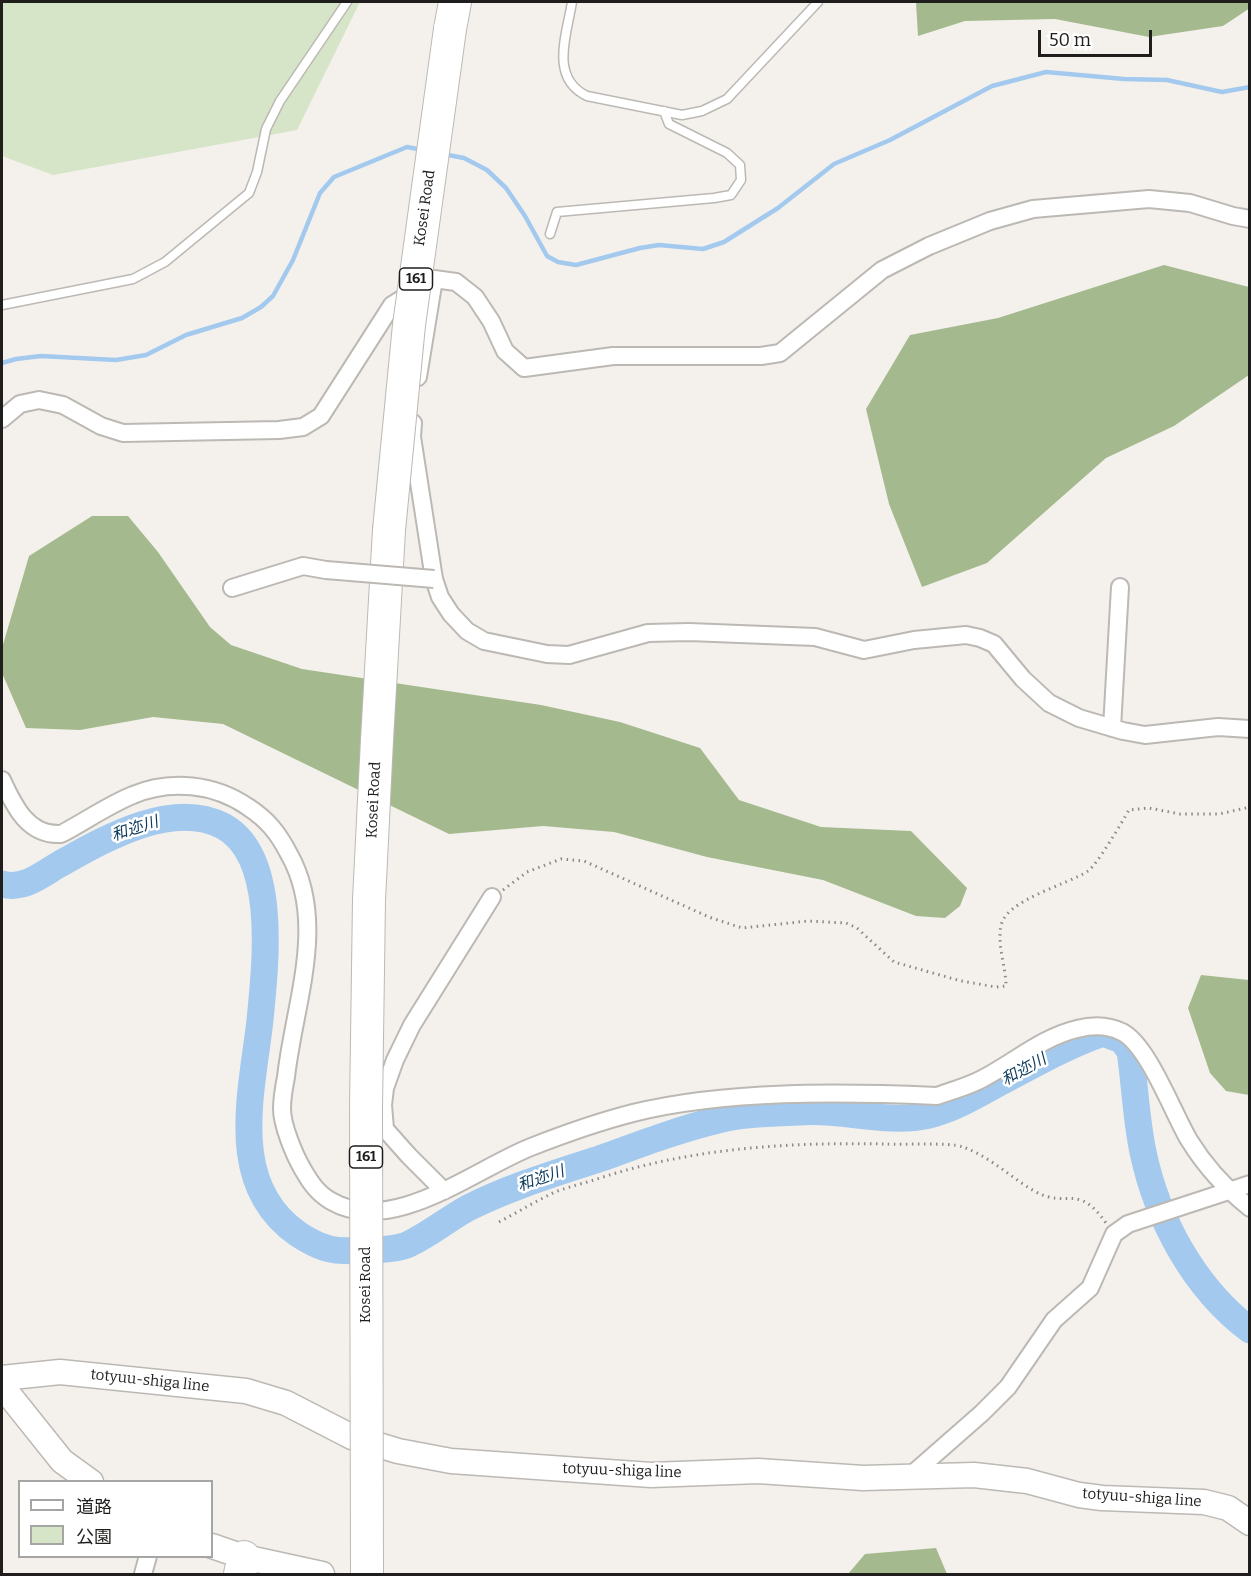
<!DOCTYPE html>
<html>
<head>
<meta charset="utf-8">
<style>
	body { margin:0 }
	#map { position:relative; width:1251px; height:1576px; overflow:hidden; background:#f4f1ec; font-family:Bitter,"Noto Sans JP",serif }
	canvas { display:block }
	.frame { position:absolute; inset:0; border:3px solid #1f1e1c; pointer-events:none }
	.legend { position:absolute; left:18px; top:1480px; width:195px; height:78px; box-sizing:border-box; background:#fff; border:2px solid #a5a5a4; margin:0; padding:8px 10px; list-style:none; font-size:18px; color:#1f1e1c }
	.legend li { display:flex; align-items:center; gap:12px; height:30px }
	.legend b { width:30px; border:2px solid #a5a5a4 }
	.scale { position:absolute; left:1038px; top:30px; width:114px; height:27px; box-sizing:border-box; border:3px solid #1f1e1c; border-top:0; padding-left:8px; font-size:18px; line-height:21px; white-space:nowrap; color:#1f1e1c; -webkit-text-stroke:4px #fff; paint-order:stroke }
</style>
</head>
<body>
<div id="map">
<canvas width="1251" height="1576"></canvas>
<div class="frame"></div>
<ul class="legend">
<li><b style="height:8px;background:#fff"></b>道路</li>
<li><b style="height:16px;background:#d6e5c7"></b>公園</li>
</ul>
<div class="scale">50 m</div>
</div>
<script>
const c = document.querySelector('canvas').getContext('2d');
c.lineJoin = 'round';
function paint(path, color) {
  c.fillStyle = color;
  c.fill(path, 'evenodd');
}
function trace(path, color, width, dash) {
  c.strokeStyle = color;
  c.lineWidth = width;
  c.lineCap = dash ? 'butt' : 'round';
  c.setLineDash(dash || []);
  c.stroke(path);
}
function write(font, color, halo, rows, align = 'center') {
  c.font = font + ' Bitter,"Noto Sans JP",serif';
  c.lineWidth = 5;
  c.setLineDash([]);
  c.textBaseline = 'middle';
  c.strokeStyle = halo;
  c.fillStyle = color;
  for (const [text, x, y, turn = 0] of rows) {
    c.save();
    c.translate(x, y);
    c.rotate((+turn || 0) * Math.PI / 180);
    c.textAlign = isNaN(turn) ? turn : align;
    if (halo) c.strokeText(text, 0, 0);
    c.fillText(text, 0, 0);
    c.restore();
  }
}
paint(new Path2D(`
	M2 2H360L297 130 53 175 2 156Z`), '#d6e5c7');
paint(new Path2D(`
	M916 2H1249L1250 8 1223 26 1149 37 1055 19 965 21 918 36Z
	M1164 265 1249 287V375L1174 426 1106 458 987 563 922 587 889 504 866 409 910 335 998 318Z
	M92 516H128L158 552 210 627 231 645 302 669 541 705 620 722 700 748 739 800 821 827 911 831 967 888 960 906 945 918 916 916 823 880 707 857 614 832 543 826 449 834 223 724 153 717 80 730 26 728 2 673V648L29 556Z
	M1201 975 1249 980V1095L1226 1091 1210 1073 1188 1008Z
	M936 1548 947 1574H848L865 1554Z`), '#a4ba8e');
trace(new Path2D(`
	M443 154 464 158 487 170 506 188 525 216 547 256 558 262 576 265 640 248 659 245 703 249 724 242 778 208 834 164 890 140 992 86 1046 72 1124 79 1167 80 1222 92 1250 87
	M2 363 16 359 41 356 116 360 146 355 186 335 242 318 261 307 273 296 293 260 320 193 334 177 407 147 423 150`), '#a3caee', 4.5);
trace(new Path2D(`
	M2 884C23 890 40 876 58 865 103 840 171 799 223 826 279 856 265 967 260 1020 252 1093 226 1184 298 1234 307 1240 316 1245 326 1248 341 1253 395 1251 409 1244 430 1234 448 1219 468 1208 512 1186 559 1172 605 1157 643 1143 683 1128 722 1119 746 1113 774 1113 799 1112 842 1108 885 1125 929 1115 954 1109 977 1095 999 1083 1033 1065 1066 1046 1103 1033L1122 1040 1130 1051C1135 1085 1136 1119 1143 1152 1157 1219 1194 1288 1250 1330`), '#a3caee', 27);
const lane = new Path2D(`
	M572 2C567 34 549 78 587 96L682 115 702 111 727 99 818 2
	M550 234 557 212 714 198 731 195 741 180 740 165 727 153 669 124 664 111
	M2 305 133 279 165 262 249 193 257 172 266 129 280 101 347 2`);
const street = new Path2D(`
	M418 377 434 279
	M2 419 20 404 39 400 63 405 101 426 123 433 279 430 303 427 321 416 392 305 434 279 456 282 475 297 491 321 505 351 524 368 613 356H761L780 353 882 270 929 246 990 221 1033 209 1149 199 1190 203 1233 216 1250 219
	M413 423 412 437 434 579 440 597 451 614 467 631 484 641 547 654 569 655 648 633 689 632 815 637 864 650 914 640 966 635 980 638 994 644 1023 679 1049 703 1079 718 1123 731 1145 735 1218 727 1250 729
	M232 588 303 566 326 570
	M1112 728 1120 587
	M2 780C14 806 28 836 61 834 84 822 110 804 133 795 170 779 215 784 248 807 268 820 278 833 289 854 328 923 294 1004 286 1077 284 1087 282 1098 282 1109 282 1125 294 1154 302 1168 310 1182 317 1193 331 1201 392 1237 475 1169 531 1147 564 1134 598 1122 633 1113 726 1090 841 1092 937 1096 951 1091 966 1087 980 1080 1012 1064 1042 1037 1077 1029 1092 1025 1108 1025 1122 1032 1148 1045 1173 1113 1189 1140 1205 1166 1226 1189 1250 1208
	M444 1191 409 1156 385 1129 383 1105 385 1088 395 1060 412 1025 492 897
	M909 1477 982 1413 1008 1387 1054 1320 1090 1288 1114 1234 1128 1224 1250 1184
	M143 1574 148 1556`);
const secondary = new Path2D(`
	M2 1378 60 1372 246 1391 286 1403 352 1437 398 1451 451 1461 651 1475 758 1471 863 1478 974 1475 1027 1481 1079 1495 1102 1498 1204 1502 1228 1508 1250 1523
	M2 1386 62 1461 91 1482
	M212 1546 244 1557 322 1574`);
const highway = new Path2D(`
	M450 29 455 2
	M377 740 389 530
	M240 1574 244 1557`);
trace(lane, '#bcb9b4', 11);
trace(street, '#bcb9b4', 20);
trace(secondary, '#bcb9b4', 27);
trace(highway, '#bcb9b4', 34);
trace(new Path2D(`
	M503 890 527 872 561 859 584 861 709 917 742 928 808 921 846 923 857 928 894 962 961 981 996 987 1006 986C1006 967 997 946 1001 926 1005 900 1067 885 1088 871 1097 865 1122 822 1129 810L1149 808 1180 814H1219L1250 807
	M499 1222C518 1212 536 1201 555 1192 568 1187 581 1184 594 1180 689 1148 787 1142 886 1144 903 1145 949 1142 963 1147 991 1157 1011 1178 1036 1192 1068 1209 1077 1182 1106 1223`), '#8b8986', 3, [1.5, 4.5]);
trace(lane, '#fff', 8);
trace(street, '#fff', 16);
trace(secondary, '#fff', 24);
trace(highway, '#fff', 32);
const streetBridge = new Path2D(`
	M326 570 434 579`);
const highwayBridge = new Path2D(`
	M389 530 409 325 450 29
	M367 1574 366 1108 369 900 377 740`);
trace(streetBridge, '#bcb9b4', 20, []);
trace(highwayBridge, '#bcb9b4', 34, []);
trace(streetBridge, '#fff', 16);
trace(highwayBridge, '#fff', 32);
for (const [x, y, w] of [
	[416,279,33],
	[366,1157,33]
]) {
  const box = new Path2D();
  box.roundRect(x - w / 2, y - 11, w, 22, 4.5);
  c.fillStyle = '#fff';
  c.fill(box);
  trace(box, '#1f1e1c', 1.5);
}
write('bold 14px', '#1f1e1c', null, [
	["161",416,279],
	["161",366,1157]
]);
write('15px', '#1f1e1c', '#fff', [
	["Kosei Road",425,208,-82],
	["Kosei Road",374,800,-87],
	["Kosei Road",366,1285,-90],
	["totyuu-shiga line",150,1381,6],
	["totyuu-shiga line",622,1471,2],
	["totyuu-shiga line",1142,1498,4]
]);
write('italic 16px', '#0a395b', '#fff', [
	["和迩川",135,829,-18],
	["和迩川",1024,1070,-29],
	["和迩川",541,1179,-19]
]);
</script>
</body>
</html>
